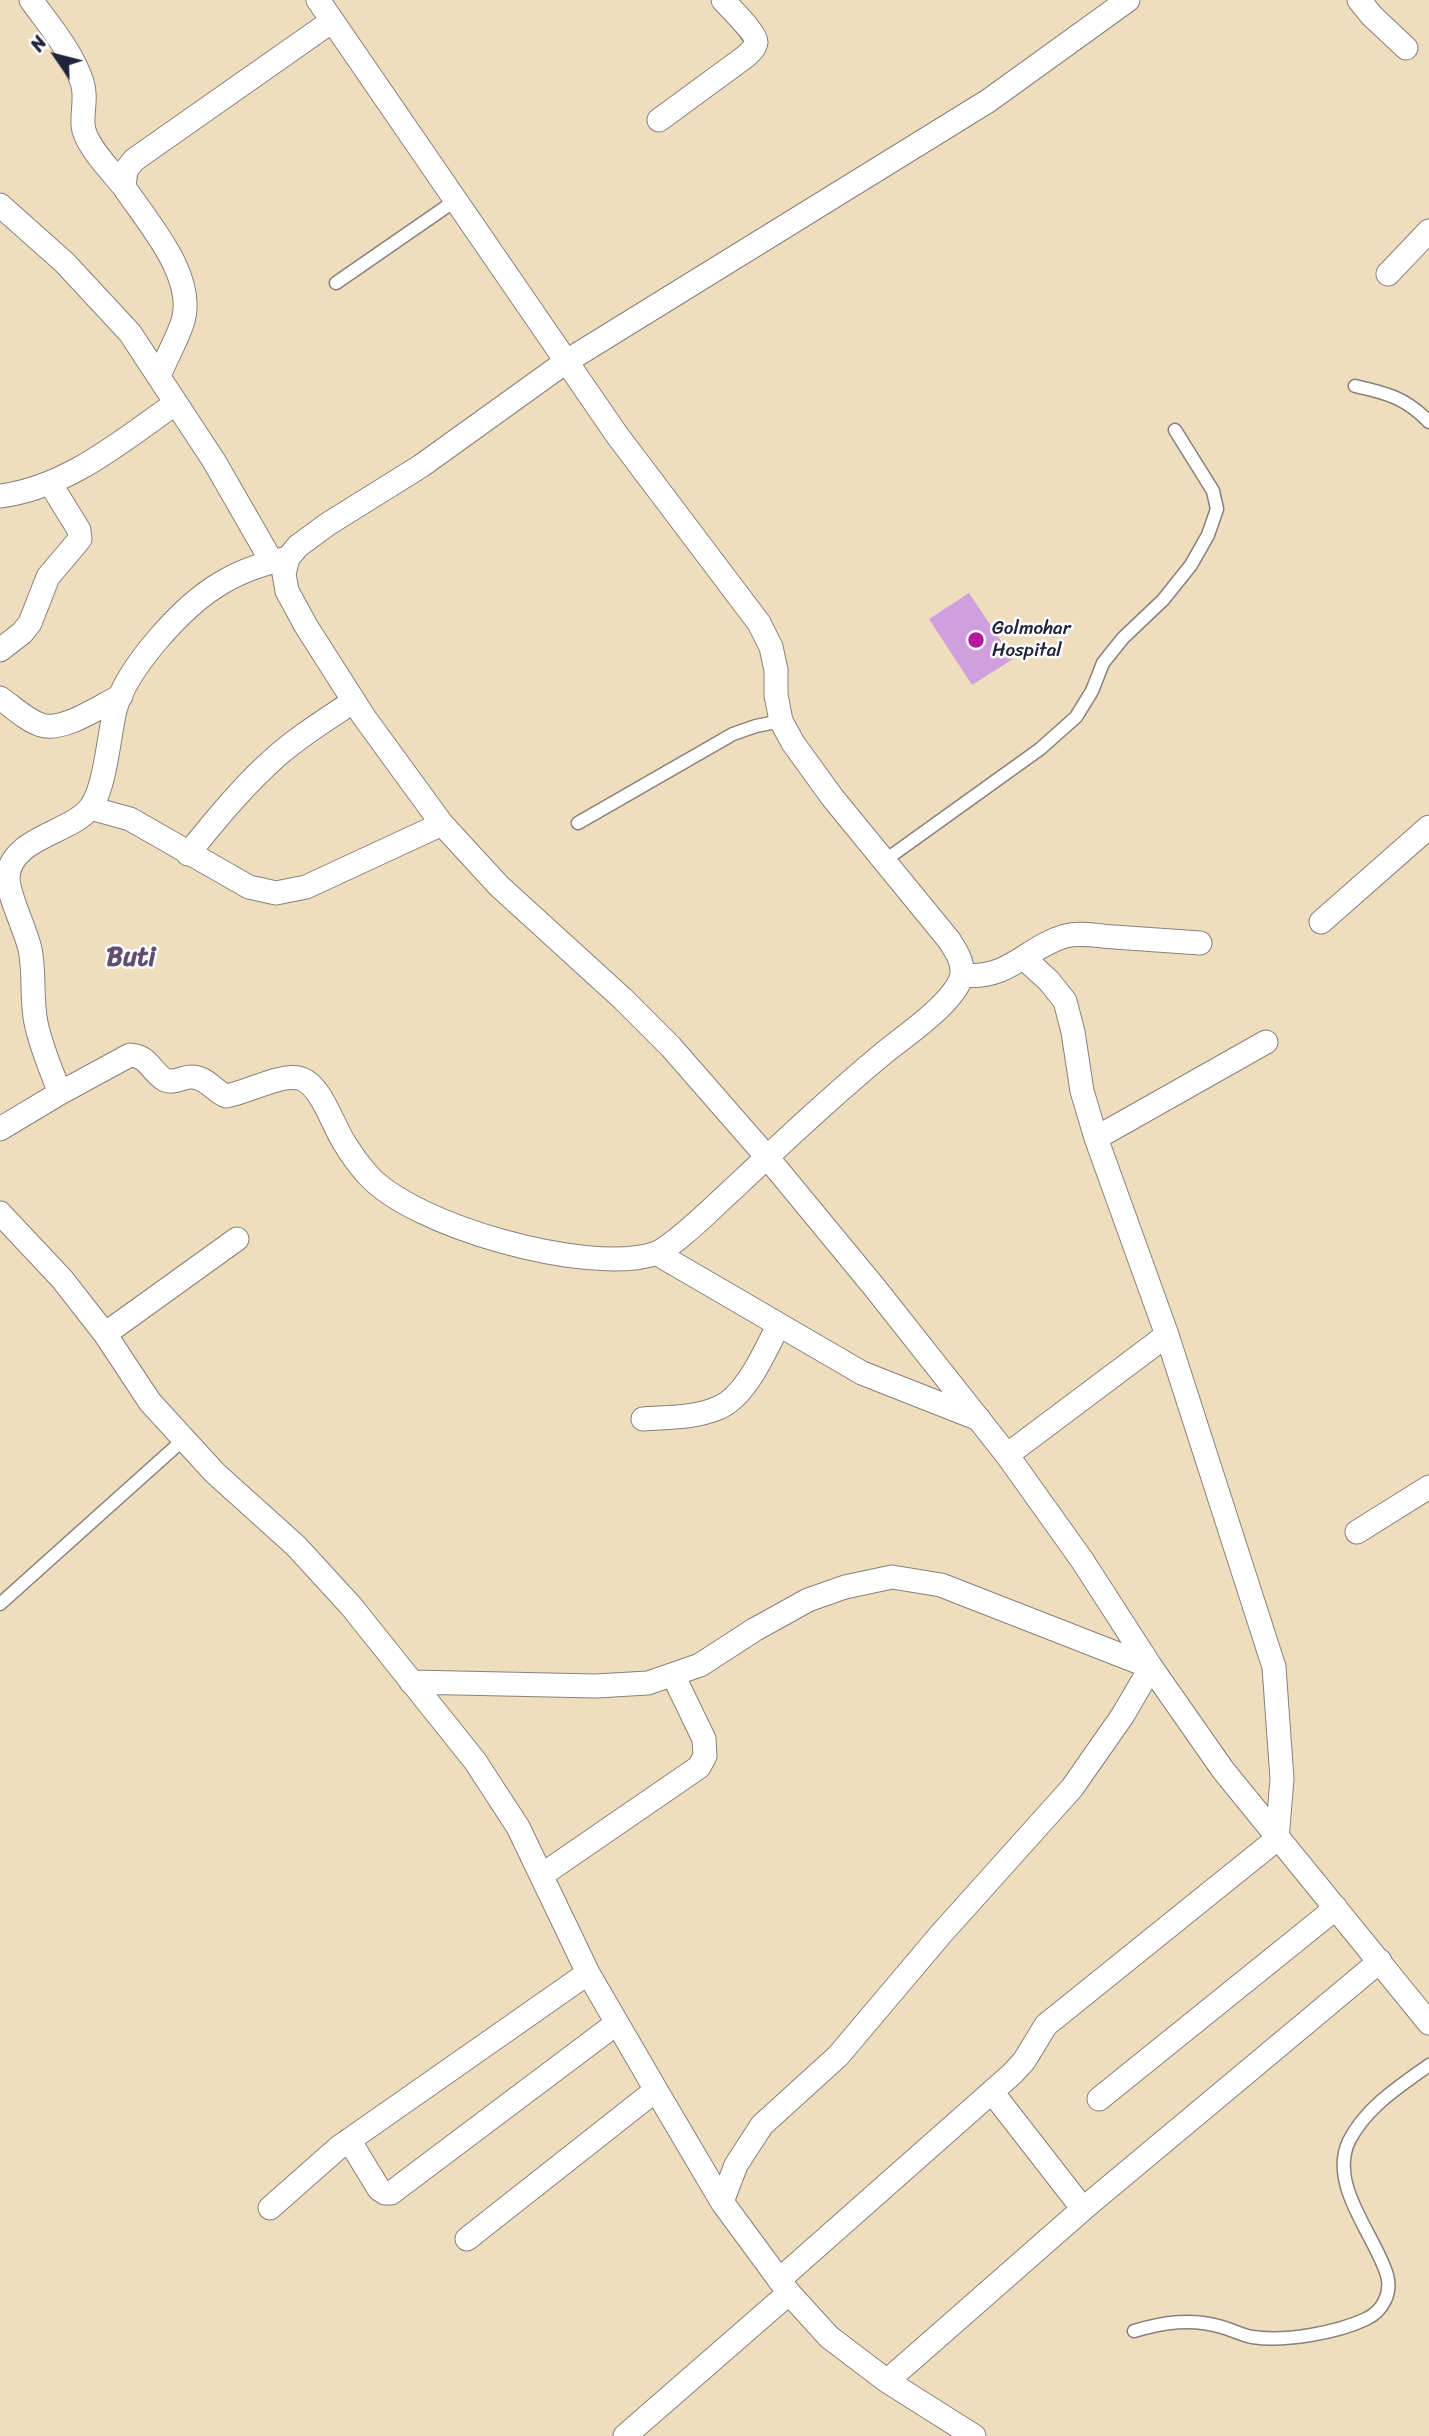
<!DOCTYPE html>
<html>
<head>
<meta charset="utf-8">
<style>
	body { margin:0 }
	#map { position:relative; width:1429px; height:2436px; overflow:hidden; background:#eedebe; font-family:Sriracha,sans-serif }
	canvas { display:block }
	.north { position:absolute; left:21px; top:21px; width:70px; height:70px; -webkit-text-stroke:5px #fff; paint-order:stroke; rotate:305deg; font-size:19px; font-weight:700; line-height:28px; text-align:center; color:#22223b }
	.north::after { content:''; display:block; margin:auto; width:24px; height:32px; background:#22223b; clip-path:polygon(50% 0,100% 100%,50% 72%,0 100%) }
</style>
</head>
<body>
<div id="map">
<canvas width="1429" height="2436"></canvas>
<div class="north">N</div>
</div>
<script>
const c = document.querySelector('canvas').getContext('2d');
c.lineJoin = 'round';
function paint(path, color) {
  c.fillStyle = color;
  c.fill(path, 'evenodd');
}
function trace(path, color, width, dash) {
  c.strokeStyle = color;
  c.lineWidth = width;
  c.lineCap = dash ? 'butt' : 'round';
  c.setLineDash(dash || []);
  c.stroke(path);
}
function write(font, color, halo, rows, align = 'center') {
  c.font = font + ' Sriracha,sans-serif';
  c.lineWidth = 5;
  c.setLineDash([]);
  c.textBaseline = 'middle';
  c.strokeStyle = halo;
  c.fillStyle = color;
  for (const [text, x, y, turn = 0] of rows) {
    c.save();
    c.translate(x, y);
    c.rotate((+turn || 0) * Math.PI / 180);
    c.textAlign = isNaN(turn) ? turn : align;
    if (halo) c.strokeText(text, 0, 0);
    c.fillText(text, 0, 0);
    c.restore();
  }
}
paint(new Path2D(`
	M969 593 1013 659 972 685 929 619Z`), '#cf9fde');
const service = new Path2D(`
	M336 283 456 200
	M1355 386C1387 393 1406 398 1429 422
	M578 823 733 734 756 726 781 721
	M884 861 1040 749 1076 717 1092 691 1103 663 1123 638 1163 600 1191 565 1208 535 1217 509 1213 491 1175 430
	M0 1604 183 1440
	M1134 2331C1164 2322 1192 2318 1222 2327 1232 2330 1242 2335 1252 2337 1285 2342 1336 2333 1366 2319 1383 2311 1392 2293 1387 2275 1375 2235 1328 2185 1349 2141 1366 2107 1400 2086 1429 2065`);
const minor = new Path2D(`
	M31 0C50 26 72 52 82 82 87 97 82 110 83 125 84 144 112 172 124 187
	M1128 0 988 101 567 361 421 466 328 524 298 546 288 558 284 574 287 591 306 626 364 717 442 824 499 886 623 999 671 1047 767 1157 875 1288 1007 1455 1082 1560 1151 1667 1223 1770 1429 2023
	M1359 0 1372 16 1406 48
	M659 120 745 57C749 53 755 49 756 42 756 33 730 8 723 0
	M0 205 65 263 130 333 214 461 272 562
	M1388 274 1429 231
	M159 376C166 358 177 340 183 321 196 276 148 223 124 187L126 170 134 160 332 21
	M0 496C67 488 123 440 176 403
	M0 650 22 633 30 623 48 577 80 539 79 530 50 483
	M0 698C13 707 26 720 41 725 64 732 100 706 121 696
	M90 808 130 819 249 887 276 893 306 887 442 824
	M188 854C213 823 238 792 267 765 293 740 324 721 354 701
	M1321 922 1429 827
	M962 975C1010 980 1025 948 1065 936 1080 932 1099 936 1114 937 1143 939 1171 941 1200 943
	M60 1093 130 1055C149 1056 151 1072 165 1080 175 1084 184 1076 192 1077 206 1077 214 1091 226 1096 247 1093 282 1072 302 1079 322 1087 333 1126 345 1144 351 1154 359 1165 367 1174 412 1226 588 1275 654 1254 674 1247 715 1205 732 1190 782 1143 832 1096 885 1052 905 1036 958 1000 962 974 963 961 956 951 949 940L832 797 793 743 781 721 776 695V670L771 647 759 623 617 435 318 0
	M0 1129 60 1093C51 1070 41 1047 36 1023 31 998 35 973 30 949 25 928 8 895 8 878 9 838 71 833 90 808 105 790 109 735 115 710 127 667 184 604 223 582 243 570 265 563 288 558
	M1096 1138 1266 1042
	M0 1213 62 1279 105 1334 150 1402 215 1473 296 1546 351 1606 475 1761 518 1827 588 1973 656 2090 722 2202 789 2293 829 2337 887 2381 974 2436
	M656 1253 862 1373 979 1419
	M105 1334 237 1239
	M643 1419C668 1417 695 1418 718 1408 746 1397 765 1351 778 1326
	M1007 1455 1167 1335
	M1357 1532 1429 1487
	M411 1682 596 1686 648 1683 700 1665 754 1630 808 1600 845 1587 892 1577 941 1585 1151 1667 1123 1715 1072 1788 941 1934 838 2056 762 2125 736 2165 722 2202
	M542 1875 699 1767 705 1756 704 1739 673 1675
	M992 2092 1083 2209
	M1099 2099 1336 1908
	M349 2140 379 2189 385 2193H391L617 2023
	M270 2208 338 2148 588 1973
	M467 2239 656 2090
	M779 2280 1012 2074 1024 2061 1046 2025 1277 1839 1282 1779 1274 1667 1167 1335 1096 1138 1082 1091 1073 1032 1065 1001 1049 981 1024 958
	M887 2381 1083 2209 1380 1961
	M625 2436 789 2293`);
trace(service, '#88807c', 15);
trace(minor, '#88807c', 25);
trace(service, '#fff', 12);
trace(minor, '#fff', 23);
for (const [x, y, r, color] of [
	[976,640,9,"#b5179e"]
]) {
  const dot = new Path2D();
  dot.arc(x, y, r, 0, 2 * Math.PI);
  c.fillStyle = color;
  c.fill(dot);
  trace(dot, '#fff', 2.5);
}
write('19px', '#22223b', '#fff', [
	["Golmohar",992,629],
	["Hospital",992,651]
], 'left');
write('bold 26px', '#5f4e74', '#fff', [
	["Buti",131,958]
]);
</script>
</body>
</html>
